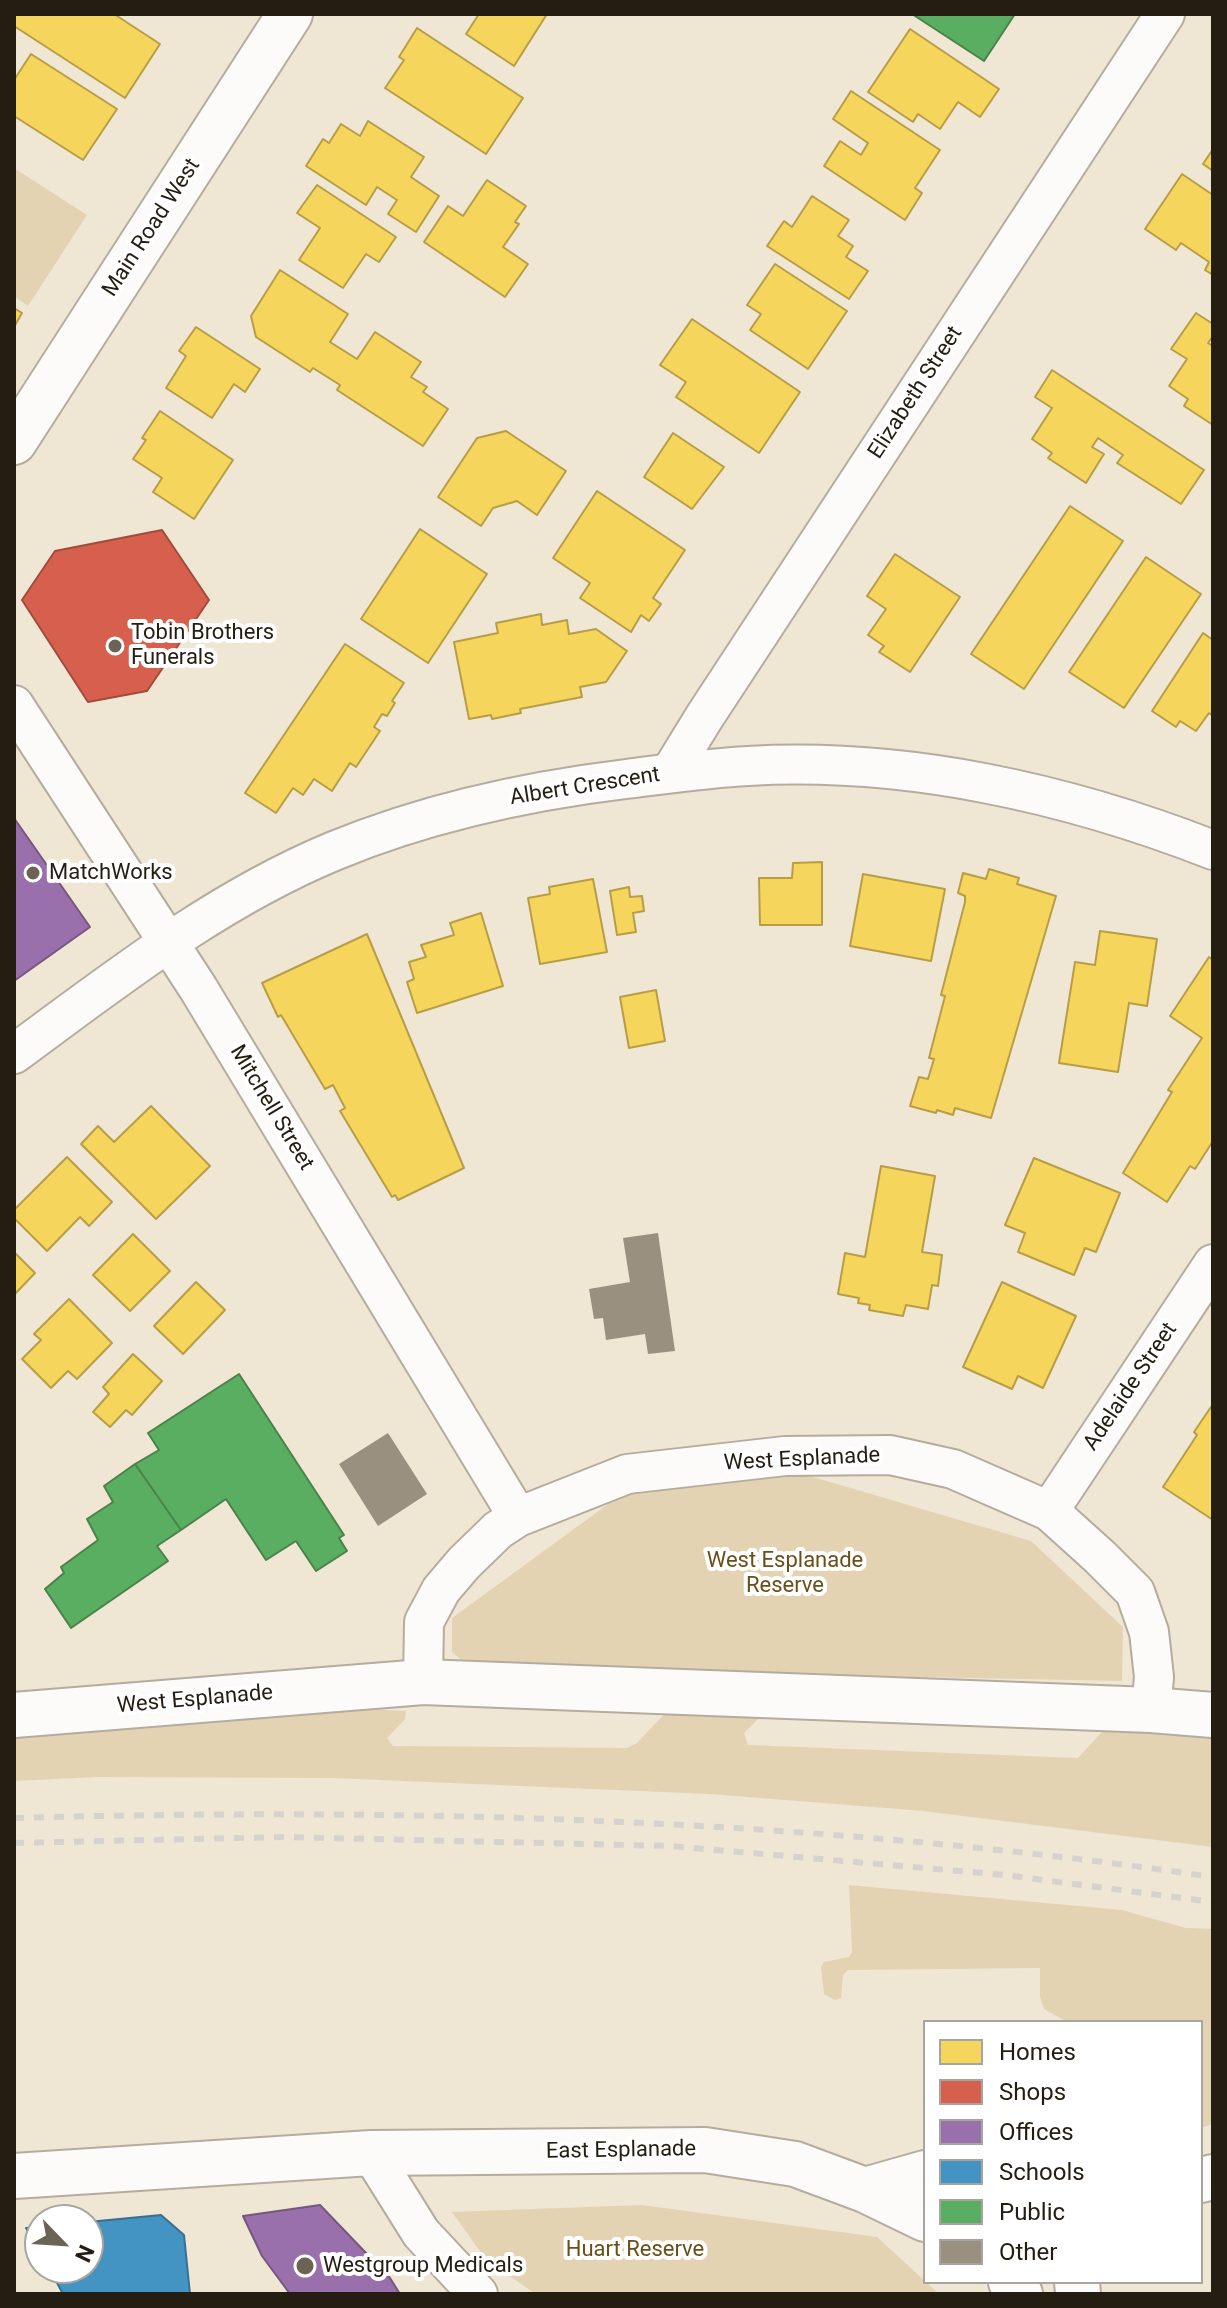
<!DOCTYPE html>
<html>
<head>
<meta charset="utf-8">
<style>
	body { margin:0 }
	#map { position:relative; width:1227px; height:2308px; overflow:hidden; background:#f0e6d4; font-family:Roboto,sans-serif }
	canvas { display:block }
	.frame { position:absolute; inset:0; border:16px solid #241d11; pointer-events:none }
	.legend { position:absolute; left:923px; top:2020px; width:280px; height:264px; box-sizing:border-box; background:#fff; border:2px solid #a7a5a0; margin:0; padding:10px 14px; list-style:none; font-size:24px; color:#241d11 }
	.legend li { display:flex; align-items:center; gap:16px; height:40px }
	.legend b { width:40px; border:2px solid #a7a5a0 }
	.north { position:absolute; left:24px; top:2204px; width:80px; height:80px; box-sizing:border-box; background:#fff; border:2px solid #a7a5a0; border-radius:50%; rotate:115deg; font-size:22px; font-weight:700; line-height:32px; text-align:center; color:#241d11 }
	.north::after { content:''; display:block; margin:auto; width:28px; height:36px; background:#6b6355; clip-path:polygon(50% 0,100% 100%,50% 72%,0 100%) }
</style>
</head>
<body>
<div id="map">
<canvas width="1227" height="2308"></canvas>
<div class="frame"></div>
<ul class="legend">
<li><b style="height:22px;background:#f6d55c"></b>Homes</li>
<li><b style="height:22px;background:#d6604d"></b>Shops</li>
<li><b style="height:22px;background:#9970ab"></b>Offices</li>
<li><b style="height:22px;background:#4393c3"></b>Schools</li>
<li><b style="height:22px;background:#5aae61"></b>Public</li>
<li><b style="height:22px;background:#99907f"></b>Other</li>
</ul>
<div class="north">N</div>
</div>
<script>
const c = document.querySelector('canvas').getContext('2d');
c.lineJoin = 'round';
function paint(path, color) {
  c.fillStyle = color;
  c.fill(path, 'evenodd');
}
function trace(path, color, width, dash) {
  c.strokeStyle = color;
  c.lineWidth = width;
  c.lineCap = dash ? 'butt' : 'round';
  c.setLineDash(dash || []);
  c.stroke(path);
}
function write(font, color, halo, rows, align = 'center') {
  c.font = font + ' Roboto,sans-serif';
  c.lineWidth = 8;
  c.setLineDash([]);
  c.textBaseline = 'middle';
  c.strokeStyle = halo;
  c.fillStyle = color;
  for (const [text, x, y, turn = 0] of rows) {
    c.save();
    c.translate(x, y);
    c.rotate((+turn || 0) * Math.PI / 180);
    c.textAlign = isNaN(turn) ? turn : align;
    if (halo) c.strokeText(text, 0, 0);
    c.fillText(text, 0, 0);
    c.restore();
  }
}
paint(new Path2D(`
	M14 168 87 215 28 306 14 296Z
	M796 1472 1031 1541 1123 1627 1122 1681 471 1668 452 1652V1618L622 1494Z
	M322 1707 406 1711 405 1719 387 1738 393 1746 627 1748 637 1743 670 1708 767 1710 744 1733 748 1745 1078 1758 1113 1720 1213 1726V1847L923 1811 710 1794 332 1778 97 1777 14 1781V1727Z
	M849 1885 1122 1910 1186 1928 1213 1929V2124L1201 2128V2022H1067L1044 2009 1040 1997V1968L848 1970 843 1975 841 1998 835 2000 824 1994 821 1967 824 1962 849 1957 852 1952Z
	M642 2205 877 2237 939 2294H536L487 2261 452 2212Z`), '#e4d3b3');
const homes = new Path2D(`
	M14 14H114L160 44 125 98 14 26Z
	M479 14H547L514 66 466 34Z
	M417 28 523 98 486 154 385 88 404 60 399 57Z
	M910 29 999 89 980 117 958 102 940 129 918 114 913 122 868 92Z
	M31 54 117 109 83 160 14 116V80Z
	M851 91 940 150 915 188 922 193 905 220 824 166 840 141 861 155 868 143 833 119Z
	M368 121 424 157 411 177 439 196 416 232 388 214 397 200 377 187 366 205 306 166 323 139 329 143 341 124 360 136Z
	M1213 149V171L1203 164Z
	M1182 174 1213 195V275L1205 270 1209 262 1181 243 1176 250 1145 229Z
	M487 180 526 206 515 222 519 224 503 247 528 264 505 297 424 242 448 206 463 216Z
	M317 185 396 237 379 262 366 254 343 288 299 260 320 228 297 213Z
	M812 196 849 220 838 236 853 246 846 257 868 271 849 299 767 246 784 221 792 227Z
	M775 264 847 311 808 369 750 330 761 314 747 305Z
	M280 270 348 314 330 342 357 359 375 332 421 362 411 377 427 387 423 392 448 409 423 446 337 390 340 385 313 368 310 372 256 337 251 316Z
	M14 308 22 313 14 327Z
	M1196 313 1213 324V336L1208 343 1213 346V425L1184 406 1188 399 1169 386 1187 359 1171 349Z
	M692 319 800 392 759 453 676 397 686 382 660 365Z
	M196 327 260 369 245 392 234 384 212 418 166 388 186 356 179 351Z
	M1052 370 1204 470 1181 504 1117 463 1123 455 1098 438 1092 447 1104 454 1086 483 1048 458 1052 453 1032 439 1052 408 1035 397Z
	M160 411 233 460 194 519 153 492 162 478 133 459 146 440 142 438Z
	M506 431 566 471 537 515 517 501 493 508 481 526 438 497 477 438Z
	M673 433 724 467 692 509 644 477Z
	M597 491 685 550 653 598 661 604 649 621 641 615 631 632 580 598 590 583 553 558Z
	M1070 506 1123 541 1024 689 971 654Z
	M420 529 487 574 428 663 361 619Z
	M895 554 960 597 910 672 879 652 884 646 868 635 886 609 867 596Z
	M1146 557 1201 594 1124 708 1069 672Z
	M541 614 542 625 567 620 569 634 596 629 627 651 606 682 580 687 582 697 520 709 521 713 492 719 491 715 469 719 454 642 498 633 496 623Z
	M1203 633 1213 640V716L1209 713 1196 731 1180 721 1176 727 1152 711Z
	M345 644 404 683 392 701 395 703 387 716 382 714 374 727 380 731 356 767 350 763 332 791 314 779 303 795 293 788 276 813 245 793Z
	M822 862V925H760L759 878H792L793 863Z
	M989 869 1019 878 1017 884 1056 896 991 1118 955 1108 953 1115 937 1110 936 1113 910 1106 919 1077 928 1079 934 1059 929 1058 945 996 941 995 965 902V896L958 893 963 873 986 879Z
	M863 874 945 889 931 961 850 946Z
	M593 879 607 952 540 964 528 898 550 894 549 887Z
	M629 887 630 897 642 896 644 911 633 913 636 932 617 935 610 891Z
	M481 913 503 986 417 1013 407 982 414 979 409 962 426 957 421 945 454 935 450 923Z
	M1100 931 1157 939 1147 1006 1129 1003 1118 1072 1059 1063 1075 962 1095 965Z
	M367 934 464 1168 398 1200 395 1195 392 1197 340 1111 345 1108 333 1085 325 1089 281 1015 278 1017 262 983Z
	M1209 957 1213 960V1141L1195 1169 1190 1166 1167 1202 1123 1173 1172 1092 1168 1090 1202 1038 1170 1016Z
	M656 990 665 1041 629 1048 620 997Z
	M151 1106 210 1166 156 1219 81 1144 98 1126 114 1142Z
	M67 1157 112 1202 89 1226 80 1217 47 1251 14 1218V1210Z
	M1034 1158 1120 1193 1096 1252 1085 1248 1074 1275 1018 1252 1025 1233 1005 1225Z
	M881 1166 935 1176 922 1252 942 1255 938 1286 932 1285 928 1309 906 1305 903 1316 869 1310 870 1305 858 1303 859 1298 838 1294 845 1253 865 1257Z
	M133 1234 170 1271 130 1311 93 1275Z
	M14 1252 35 1273 14 1295Z
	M196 1282 225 1310 183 1354 154 1326Z
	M1002 1282 1076 1316 1043 1388 1018 1376 1012 1389 963 1367Z
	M69 1299 112 1343 77 1379 68 1371 51 1388 22 1359 41 1340 34 1334Z
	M133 1354 162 1381 132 1415 126 1410 110 1427 93 1412 109 1394 103 1387Z
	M1213 1404V1520L1163 1487 1197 1435 1194 1432Z`);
paint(homes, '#f6d55c');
trace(homes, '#b79e46', 2);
const shops = new Path2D(`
	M162 530 209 600 147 691 88 702 22 600 55 551Z`);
paint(shops, '#d6604d');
trace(shops, '#a14c3b', 2);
const offices = new Path2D(`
	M14 818 90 927 14 981Z
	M320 2205 390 2278 400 2294H290L262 2256 243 2216Z`);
paint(offices, '#9970ab');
trace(offices, '#76577d', 2);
const schools = new Path2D(`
	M161 2215 184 2235 190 2294H63L49 2268H88V2222Z
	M40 2227V2253L26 2228Z`);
paint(schools, '#4393c3');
trace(schools, '#3a708e', 2);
const public = new Path2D(`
	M912 14H1015L984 61Z
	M239 1374 344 1535 339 1538 347 1551 316 1571 296 1541 266 1560 226 1499 181 1530 135 1464 159 1450 148 1433Z
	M135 1464 181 1530 157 1546 168 1561 71 1628 45 1589 64 1573 61 1567 98 1540 87 1519 113 1502 104 1486Z`);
paint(public, '#5aae61');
trace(public, '#4a8249', 2);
paint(new Path2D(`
	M658 1233 675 1351 648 1354 645 1334 606 1340 603 1318 594 1319 589 1289 630 1282 623 1238Z
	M388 1433 427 1494 378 1526 339 1464Z`), '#99907f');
const street = new Path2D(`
	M14 705 198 988 518 1517
	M670 773 705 716 1165 14
	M14 1054C116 979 216 900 334 851 426 813 527 791 626 779 667 774 707 768 748 766 906 757 1067 793 1213 850
	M1049 1511 1213 1264
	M423 1682 424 1622 441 1590 464 1563 498 1530 518 1517 627 1474 785 1456 890 1455 953 1469 1049 1511 1100 1557 1135 1592 1149 1632 1154 1677 1151 1710
	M371 2153 421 2233 478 2294`);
const secondary = new Path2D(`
	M14 442 290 14
	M14 1715 423 1682 1151 1710 1213 1715
	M14 2176 371 2153 705 2150 795 2164 865 2190 925 2219
	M1201 2180 1213 2177
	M865 2190 925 2173
	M1011 2282 1020 2294
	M1077 2282 1078 2294`);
trace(street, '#b4ac9e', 42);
trace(secondary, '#b4ac9e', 48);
trace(street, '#fdfbf9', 38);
trace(secondary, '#fdfbf9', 44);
trace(new Path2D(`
	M14 1818C414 1807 817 1819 1213 1877
	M14 1843 284 1837 670 1846 1005 1875 1213 1902`), '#d6d2cd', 6, [10, 10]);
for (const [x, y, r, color] of [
	[115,646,8,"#6b6355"],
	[33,873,8,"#6b6355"],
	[305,2266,10,"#6b6355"]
]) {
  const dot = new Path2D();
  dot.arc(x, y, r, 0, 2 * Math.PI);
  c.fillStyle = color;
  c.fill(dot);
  trace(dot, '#fff', 3);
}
write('22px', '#241d11', '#fff', [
	["Main Road West",152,228,-57],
	["Elizabeth Street",916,393,-57],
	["Albert Crescent",585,787,-9],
	["Mitchell Street",271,1108,59],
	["Adelaide Street",1131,1387,-56],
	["West Esplanade",802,1460,-3],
	["West Esplanade",195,1700,-5],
	["East Esplanade",621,2151,-1]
]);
write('22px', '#241d11', '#fff', [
	["Tobin Brothers",131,633],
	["Funerals",131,658],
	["MatchWorks",49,873],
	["Westgroup Medicals",323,2266]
], 'left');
write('22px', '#6a4f19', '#fff', [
	["West Esplanade",785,1561],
	["Reserve",785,1586],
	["Huart Reserve",635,2250]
]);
</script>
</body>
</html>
